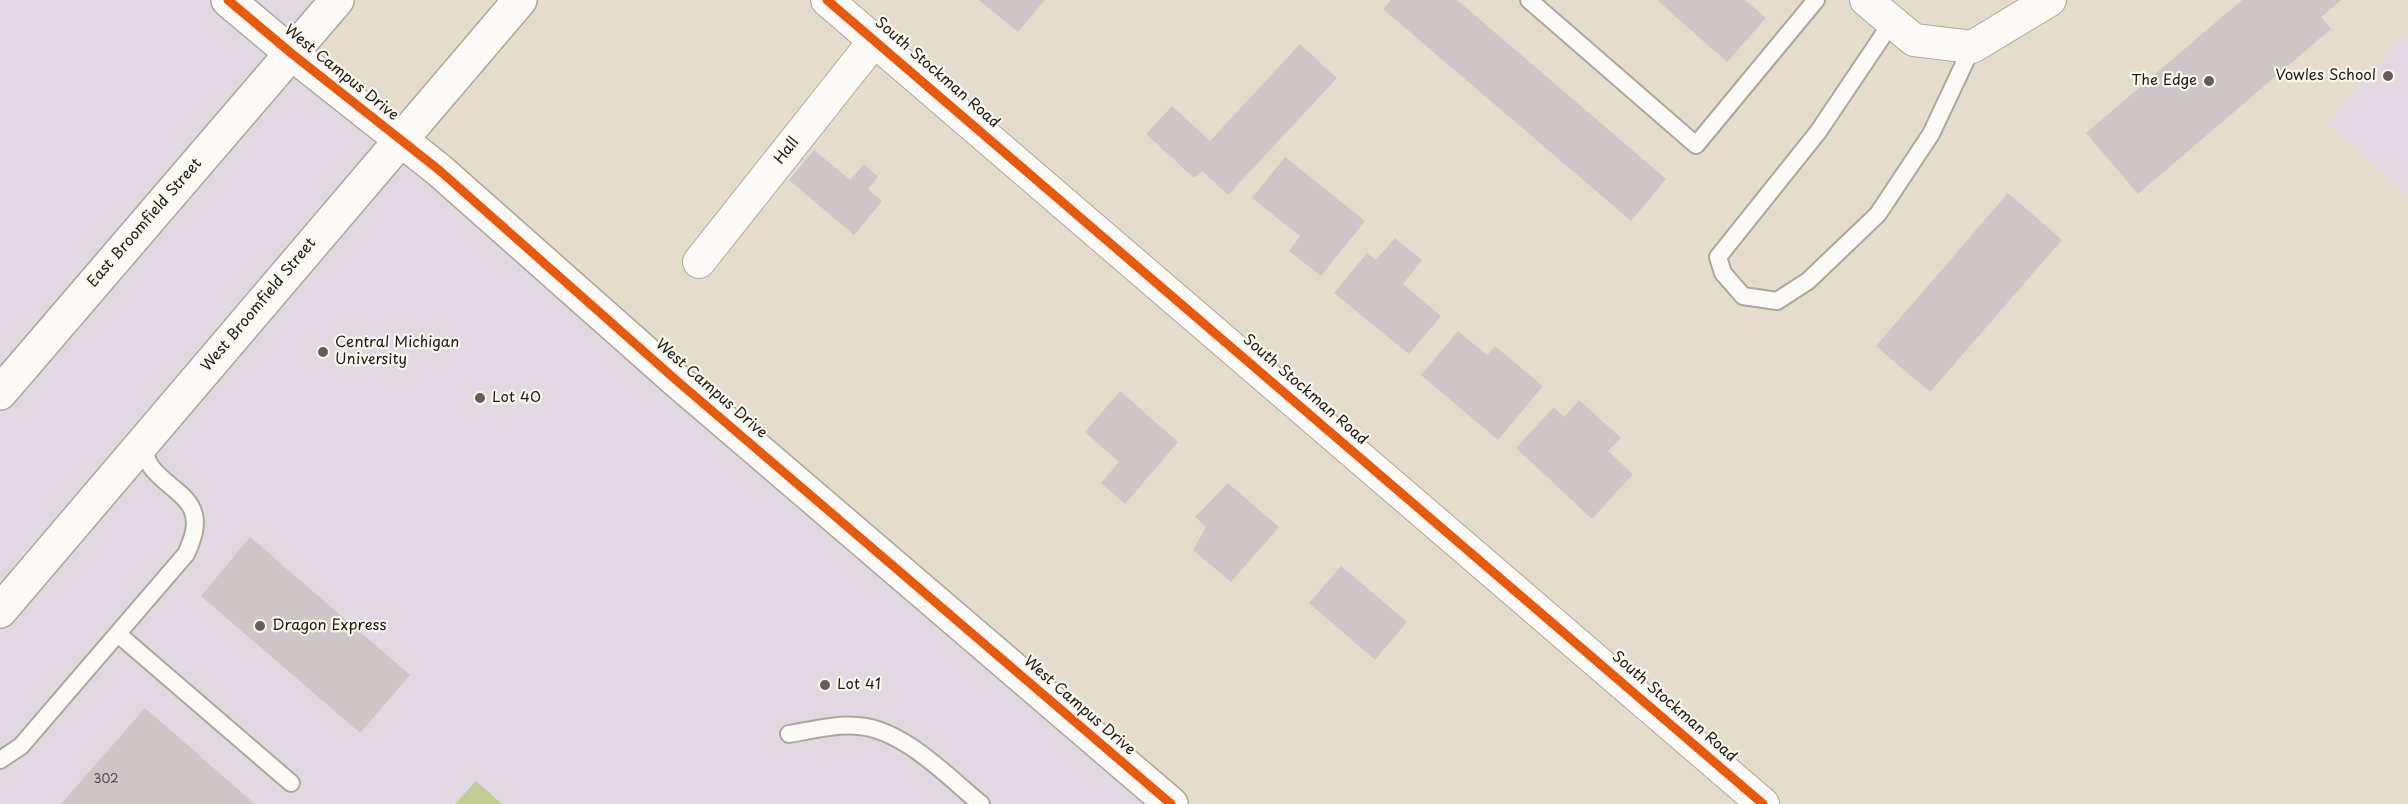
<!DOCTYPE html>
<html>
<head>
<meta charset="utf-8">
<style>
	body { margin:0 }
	canvas { display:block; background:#e5dccb }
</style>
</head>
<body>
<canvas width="2408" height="804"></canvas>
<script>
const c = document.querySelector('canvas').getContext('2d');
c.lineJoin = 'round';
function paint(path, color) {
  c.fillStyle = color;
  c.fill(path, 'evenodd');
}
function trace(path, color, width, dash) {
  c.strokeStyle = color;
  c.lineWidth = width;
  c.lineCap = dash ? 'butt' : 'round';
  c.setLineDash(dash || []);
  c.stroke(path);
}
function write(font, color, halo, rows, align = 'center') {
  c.font = font + ' "Playpen Sans",sans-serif';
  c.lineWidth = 4.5;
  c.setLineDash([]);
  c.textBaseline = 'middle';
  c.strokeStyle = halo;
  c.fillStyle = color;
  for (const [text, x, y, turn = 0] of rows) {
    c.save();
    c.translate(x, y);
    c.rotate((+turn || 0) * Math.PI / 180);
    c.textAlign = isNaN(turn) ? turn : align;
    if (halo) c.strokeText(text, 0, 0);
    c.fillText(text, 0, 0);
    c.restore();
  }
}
paint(new Path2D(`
	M0 0H332L291 53 1171 804H0Z
	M2408 30V194L2326 123Z`), '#e2d8e2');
paint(new Path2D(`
	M476 781 502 804H455Z`), '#c3cd93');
paint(new Path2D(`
	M979 0H1045L1018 32Z
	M1391 0H1457L1666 179 1631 221 1383 9Z
	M1657 0H1745L1766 18 1727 62Z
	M2242 0H2341L2321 17 2331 29 2138 194 2086 133Z
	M1300 44 1337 78 1228 195 1202 171 1194 178 1146 134 1172 106 1210 141Z
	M814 150 850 180 864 164 878 177 868 189 882 201 854 235 789 180Z
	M1285 157 1365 221 1321 276 1289 251 1300 236 1252 198Z
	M2008 193 2062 240 1930 392 1876 346Z
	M1395 238 1422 260 1403 284 1441 316 1409 354 1334 293 1367 253 1376 260Z
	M1458 331 1487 355 1495 346 1543 386 1498 440 1421 375Z
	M1120 391 1178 442 1125 504 1101 483 1119 462 1085 432Z
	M1579 400 1621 438 1608 451 1633 474 1592 519 1516 448 1554 407 1564 417Z
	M1228 483 1279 527 1231 582 1193 550 1206 527 1195 517Z
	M250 537 410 675 360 733 201 596Z
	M1341 566 1407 622 1375 660 1309 603Z
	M145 708 255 804H61Z`), '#cec6c6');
const service = new Path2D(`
	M1529 0 1696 145 1816 0
	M1892 22 1818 132 1718 257 1723 273 1743 296 1777 301 1808 281 1878 214 1931 134 1972 47
	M118 634 291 783
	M789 734C812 730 836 724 858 726 903 729 948 777 981 804
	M0 760 21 746 186 554C192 541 199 524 192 509 183 487 139 474 146 443`);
const minor = new Path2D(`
	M827 0 1763 804
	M1866 0 1914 40 1972 47 2050 0
	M699 262 875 40`);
const tertiary = new Path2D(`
	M228 0 291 53 439 170 676 380 1171 804`);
const secondary = new Path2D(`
	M0 393 337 0
	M0 611 520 0`);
trace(service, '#aca79c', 20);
trace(minor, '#aca79c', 34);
trace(tertiary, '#aca79c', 36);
trace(secondary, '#aca79c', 36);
trace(service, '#fbfaf7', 16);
trace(minor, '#fbfaf7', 32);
trace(tertiary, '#fbfaf7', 33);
trace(secondary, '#fbfaf7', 33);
trace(new Path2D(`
	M228 0 291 53 439 170 676 380 1171 804
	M827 0 1763 804`), '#e8590c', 9);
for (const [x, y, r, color] of [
	[2388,76,6,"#625f59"],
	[2209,81,6,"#625f59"],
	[323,352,6,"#625f59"],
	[480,398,6,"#625f59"],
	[260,626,6,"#625f59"],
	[825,685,6,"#625f59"]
]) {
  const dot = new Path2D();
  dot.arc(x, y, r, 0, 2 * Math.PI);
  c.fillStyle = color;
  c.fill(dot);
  trace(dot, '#fbf7ec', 2);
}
write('12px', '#484646', null, [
	["302",106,780]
]);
write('15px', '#1c1c1c', '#fbf7ec', [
	["West Campus Drive",341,73,39],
	["South Stockman Road",937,73,41],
	["Hall",787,151,-52],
	["East Broomfield Street",145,223,-49],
	["West Broomfield Street",259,305,-50],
	["West Campus Drive",711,389,41],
	["South Stockman Road",1305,390,41],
	["West Campus Drive",1079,706,41],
	["South Stockman Road",1674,707,41]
]);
write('15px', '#1c1c1c', '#fbf7ec', [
	["Vowles School",2376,76,"right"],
	["The Edge",2197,81,"right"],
	["Central Michigan",335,343],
	["University",335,360],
	["Lot 40",492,398],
	["Dragon Express",272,626],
	["Lot 41",837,685]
], 'left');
</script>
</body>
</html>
